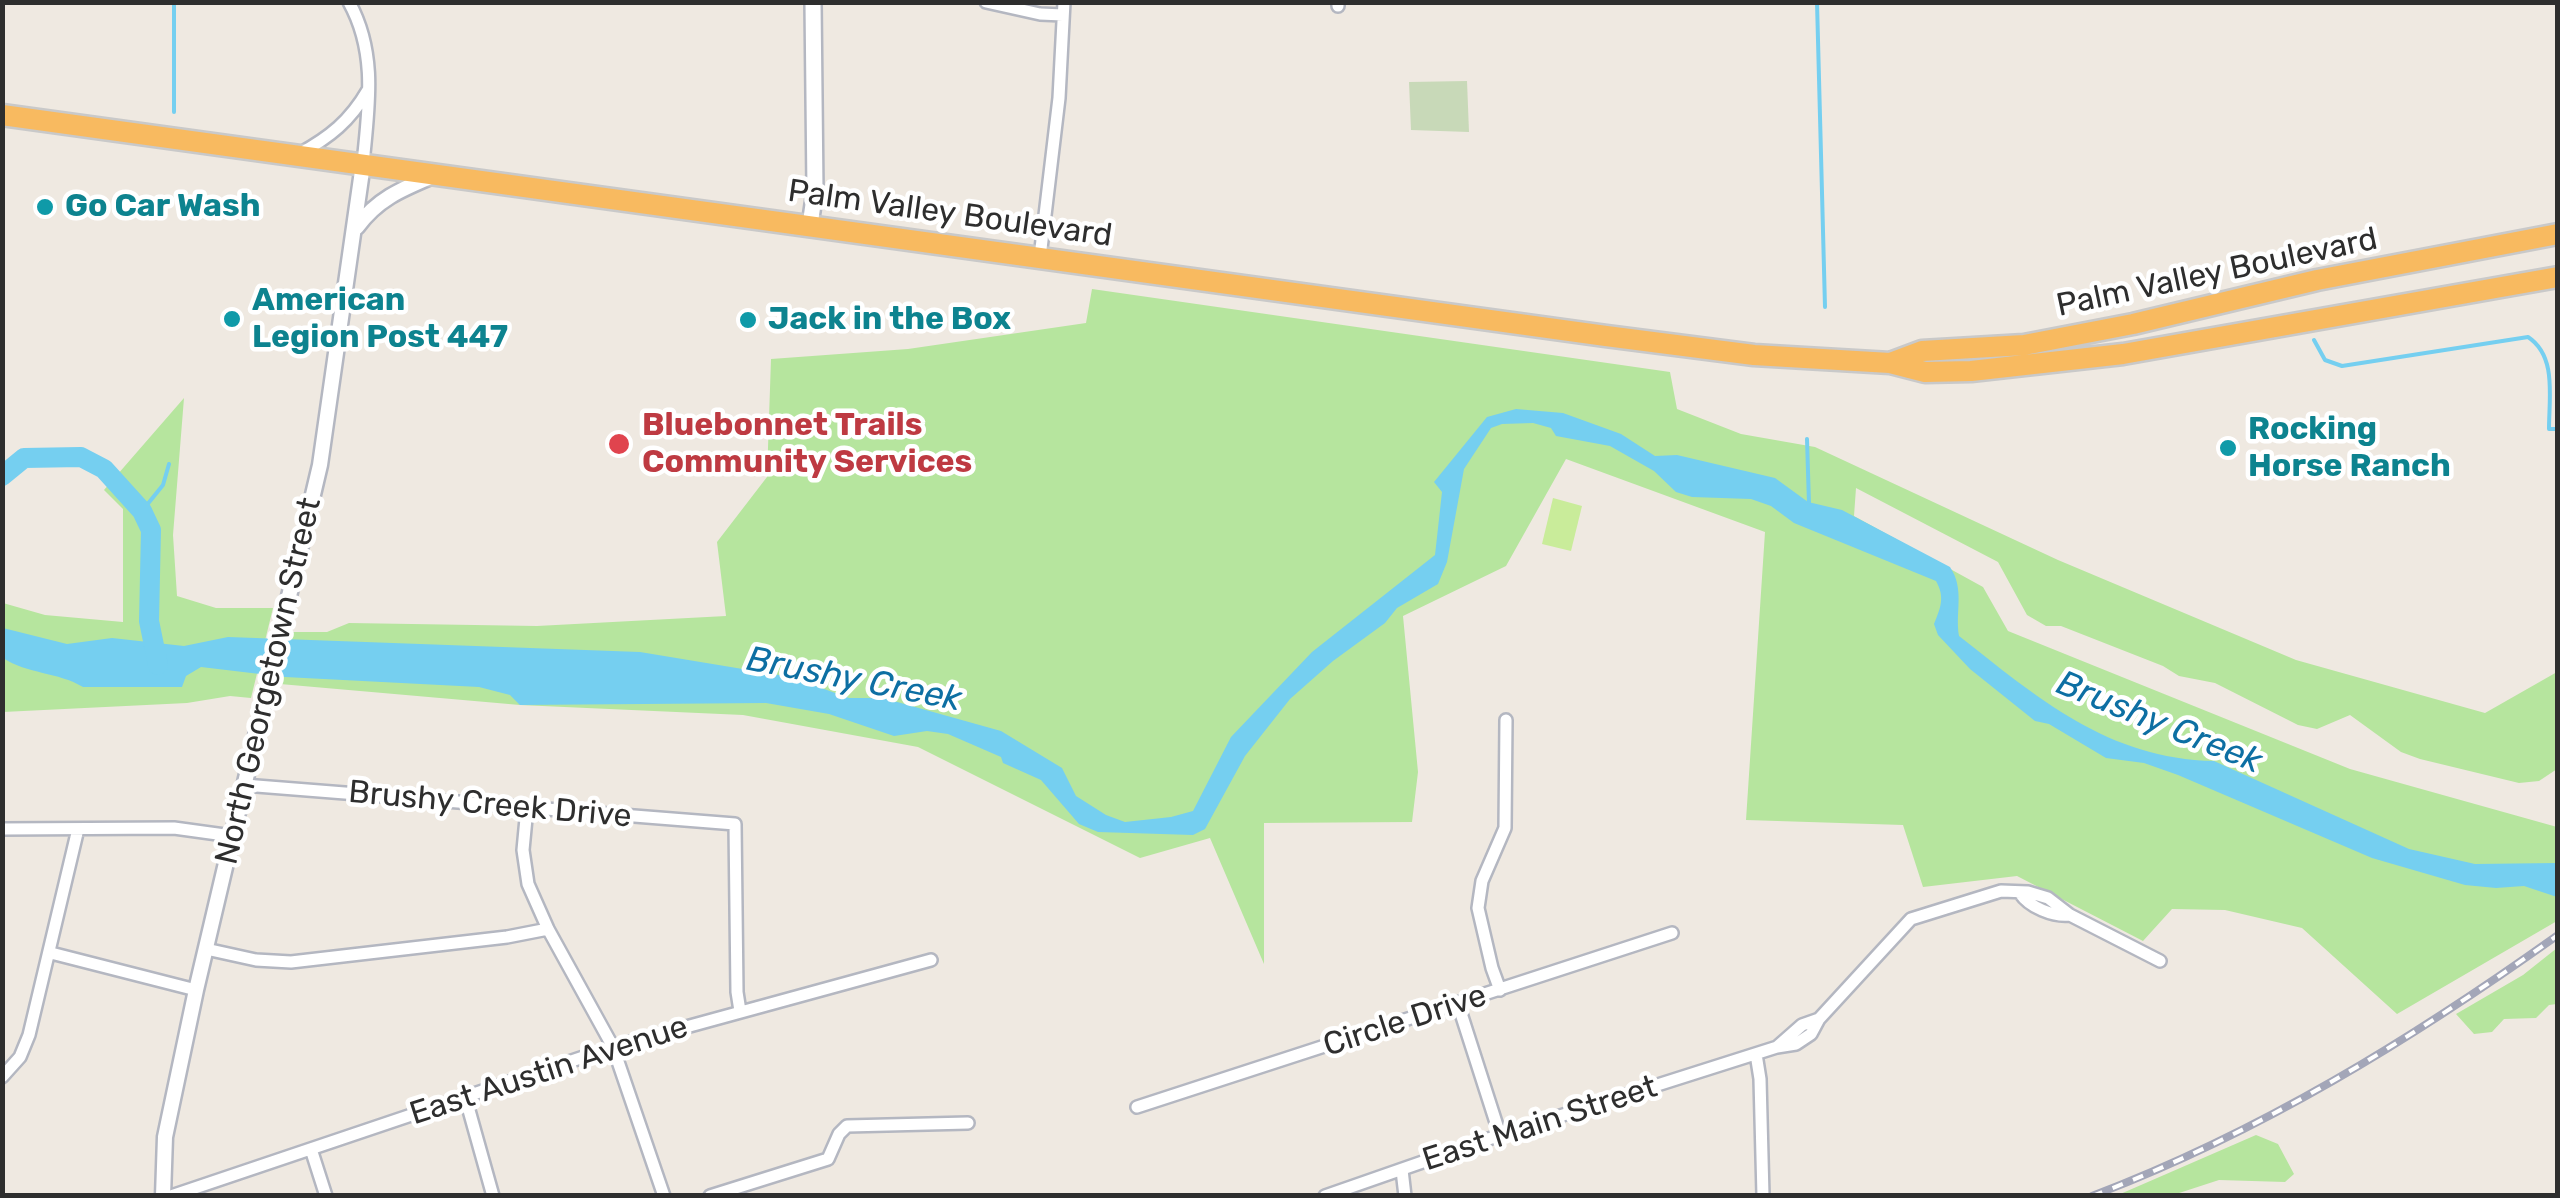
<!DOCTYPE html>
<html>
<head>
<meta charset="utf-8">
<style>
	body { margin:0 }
	#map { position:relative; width:2560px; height:1198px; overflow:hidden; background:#efe9e1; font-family:Rubik,sans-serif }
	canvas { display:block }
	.frame { position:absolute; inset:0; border:5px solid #2e2e2e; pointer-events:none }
</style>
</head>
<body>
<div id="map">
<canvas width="2560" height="1198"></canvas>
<div class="frame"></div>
</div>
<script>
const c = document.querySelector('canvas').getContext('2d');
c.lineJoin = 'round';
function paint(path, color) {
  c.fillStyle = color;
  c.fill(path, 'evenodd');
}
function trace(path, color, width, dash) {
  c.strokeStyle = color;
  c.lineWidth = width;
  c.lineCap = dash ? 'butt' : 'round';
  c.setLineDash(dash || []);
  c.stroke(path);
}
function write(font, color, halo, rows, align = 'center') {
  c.font = font + ' Rubik,sans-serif';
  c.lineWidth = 9;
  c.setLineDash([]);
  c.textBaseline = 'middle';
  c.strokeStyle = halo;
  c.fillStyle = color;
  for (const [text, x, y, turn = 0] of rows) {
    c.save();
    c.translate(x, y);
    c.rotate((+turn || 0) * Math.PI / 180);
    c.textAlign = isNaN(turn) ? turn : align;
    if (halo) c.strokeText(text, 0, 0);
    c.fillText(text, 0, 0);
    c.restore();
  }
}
paint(new Path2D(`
	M1092 289 1670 372 1677 409 1741 434 1815 447 2058 560 2296 660 2485 713 2557 672V769L2539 781 2519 783 2420 759 2401 752 2350 715 2317 729 2298 725 2215 683 2179 676 2163 666 2061 626H2046L2027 615 1998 562 1856 488 1854 516 1983 587 2008 631 2350 769 2557 827V921L2397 1014 2302 928 2225 910 2172 909 2143 941 2017 876 1923 887 1903 825 1746 820 1765 532 1566 459 1506 566 1403 616 1418 772 1412 822 1264 823V964L1210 838 1140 858 918 747 743 715 520 705 280 684 292 632H327L349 623 537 626 726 616 717 542 767 477 771 359 908 349 1086 323Z
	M184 398 173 535 177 596 216 608H273L251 698 230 696 187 703 3 712V603L45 615 123 622V509L104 490Z
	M2557 948V1004L2549 1005 2536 1018 2504 1019 2492 1032 2474 1034 2456 1014 2523 975Z
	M2256 1135 2278 1144 2294 1174 2285 1182 2219 1180 2173 1195H2118Z`), '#b6e59e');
paint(new Path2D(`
	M1467 81 1469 132 1411 130 1409 82Z`), '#c8d9b8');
paint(new Path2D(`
	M1553 498 1582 506 1571 551 1542 544Z`), '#c9ec9a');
paint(new Path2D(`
	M1516 409 1563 413 1621 434 1655 456 1677 455 1775 478 1808 502 1842 510 1950 567C1965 589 1955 612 1959 636 2038 698 2108 759 2214 761L2409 849 2475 864 2557 863V897L2524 886 2496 888 2465 885 2372 858 2178 775 2144 763 2106 758 2049 724 2035 721 1970 669 1938 635 1934 624C1941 607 1945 597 1936 581L1794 523 1771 506 1751 499 1692 497 1676 492 1654 471 1610 446 1556 436 1551 428 1533 423 1502 424 1491 428 1464 469 1447 562 1438 584 1397 608 1385 623 1333 661 1290 699 1245 756 1205 829 1193 835 1098 832 1079 824 1041 780 1003 763 1001 757 948 734 927 731 894 736 829 714 766 703 520 705 510 695 479 687 285 677 201 667 186 676 182 687H83C58 672 27 674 3 658V628L67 644 112 638 184 646 228 637 640 652 791 677 849 698H883L1001 731 1062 768 1076 796 1106 815 1125 822 1171 817 1193 811 1231 737 1312 652 1435 555 1442 492 1434 482 1487 417Z`), '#75cff0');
trace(new Path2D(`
	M1817 2 1825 307
	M174 112V2
	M2314 340 2325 360 2342 366 2528 337C2557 356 2549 397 2549 429H2558
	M1807 439 1809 504
	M142 511 163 485 169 464`), '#75cff0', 4);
trace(new Path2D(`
	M2 476 24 458 81 457 104 469 142 511 151 530 149 621 158 665`), '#75cff0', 20);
const minor = new Path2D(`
	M349 2C378 54 368 109 363 164
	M986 2 1040 14 1063 15
	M1338 2V6
	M299 154C330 137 350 121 368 90
	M1040 257 1059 98 1064 2
	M244 785 735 824 737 992 740 1011
	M527 808 523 850 528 884 548 929 613 1047 664 1196
	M2 829 174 828 232 836
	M2020 893C2029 907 2053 917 2070 915
	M206 949 256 960 291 962 507 937 548 929
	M51 953 196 990
	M1500 990 1492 968 1478 908 1482 881 1505 828 1506 720
	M1458 1004 1500 1135
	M1777 1047 1802 1025 1819 1019
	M1756 1054 1760 1079 1763 1196
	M2 1077 20 1057 29 1035 78 829
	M465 1096 493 1196
	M1137 1107 1672 933
	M311 1149 326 1196
	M1402 1170 1405 1196
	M171 1196 613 1047 931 960
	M710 1196 828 1159 839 1134 847 1126 968 1123
	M1325 1196 1500 1135 1777 1047 1796 1044 1811 1034 1819 1019 1911 919 2001 891 2028 892 2048 898 2070 915 2160 961`);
const tertiary = new Path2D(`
	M357 227C377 199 402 189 433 176
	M163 1196 165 1137 196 990 320 465 363 164`);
const secondary = new Path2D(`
	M810 225 815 191 813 2`);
const trunk = new Path2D(`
	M2 115 1606 336 1754 355 1890 363 1925 372 1971 371 2123 354 2558 277
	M1890 363 1922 351 2024 345 2133 324 2317 280 2558 234`);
trace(minor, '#b4b7c1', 16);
trace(tertiary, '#b4b7c1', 19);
trace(secondary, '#b4b7c1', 20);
trace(trunk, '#c9c9c9', 25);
trace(minor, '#fff', 11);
trace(tertiary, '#fff', 14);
trace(secondary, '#fff', 15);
trace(trunk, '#f8ba60', 20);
const rail = new Path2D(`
	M2092 1196C2261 1132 2412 1039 2558 935`);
trace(rail, '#a3a6b8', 8);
trace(rail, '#fff', 4, [11]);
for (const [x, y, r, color] of [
	[45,207,10,"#0f9aa8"],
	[232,319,10,"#0f9aa8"],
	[748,320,10,"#0f9aa8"],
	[619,444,12,"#e0444e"],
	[2228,448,10,"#0f9aa8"]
]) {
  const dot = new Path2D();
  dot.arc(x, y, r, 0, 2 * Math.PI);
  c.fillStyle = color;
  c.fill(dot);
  trace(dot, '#fff', 4);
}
write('bold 32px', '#0d838f', '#fff', [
	["Go Car Wash",65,207],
	["American",252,301],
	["Legion Post 447",252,338],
	["Jack in the Box",768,320],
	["Rocking",2248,430],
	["Horse Ranch",2248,467]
], 'left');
write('32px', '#2e2e2e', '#fff', [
	["Palm Valley Boulevard",950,214,8],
	["Palm Valley Boulevard",2217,273,-12],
	["North Georgetown Street",269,681,-77],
	["Brushy Creek Drive",490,805,5],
	["Circle Drive",1405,1021,-18],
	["East Austin Avenue",549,1071,-18],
	["East Main Street",1540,1124,-18]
]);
write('bold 32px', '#be3a42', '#fff', [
	["Bluebonnet Trails",642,426],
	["Community Services",642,463]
], 'left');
write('italic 35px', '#0d6fa3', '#fff', [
	["Brushy Creek",854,680,11],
	["Brushy Creek",2159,723,22]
]);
</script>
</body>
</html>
